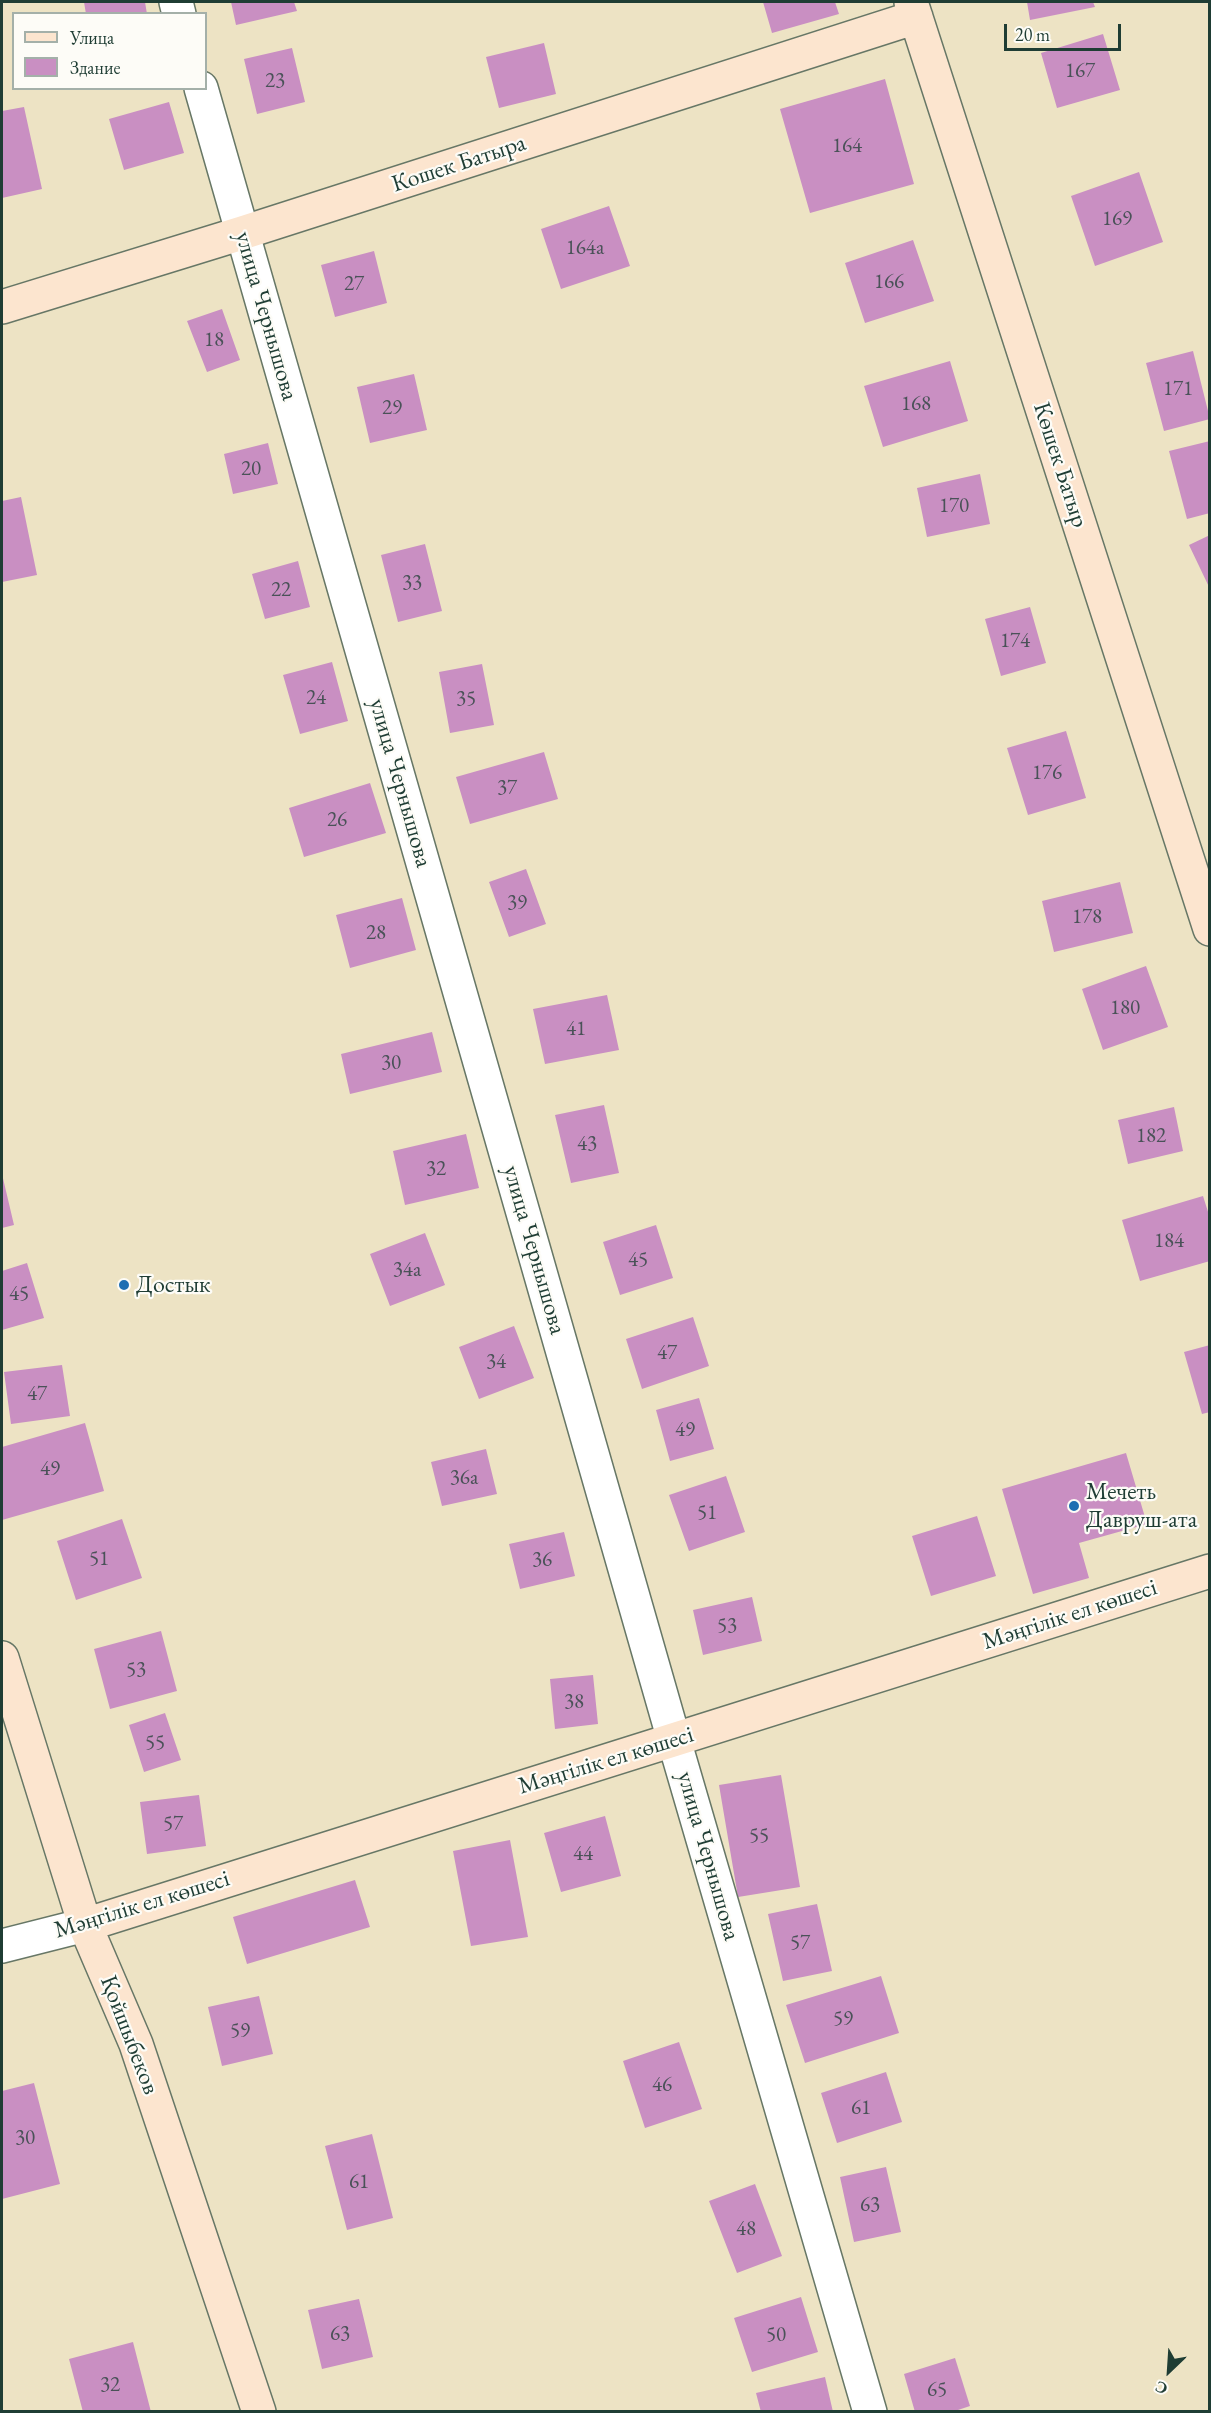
<!DOCTYPE html>
<html>
<head>
<meta charset="utf-8">
<style>
	body { margin:0 }
	#map { position:relative; width:1211px; height:2413px; overflow:hidden; background:#ede3c4; font-family:"EB Garamond",serif }
	canvas { display:block }
	.frame { position:absolute; inset:0; border:3px solid #1f3d34; pointer-events:none }
	.legend { position:absolute; left:12px; top:12px; width:195px; height:78px; box-sizing:border-box; background:#fdfcf7; border:2px solid #a4b0a9; margin:0; padding:8px 10px; list-style:none; font-size:18px; color:#1f3d34 }
	.legend li { display:flex; align-items:center; gap:12px; height:30px }
	.legend b { width:30px; border:2px solid #a4b0a9 }
	.north { position:absolute; left:1139px; top:2341px; width:60px; height:60px; -webkit-text-stroke:4px #fdfcf7; paint-order:stroke; rotate:205deg; font-size:16px; font-weight:700; line-height:24px; text-align:center; color:#1f3d34 }
	.north::after { content:''; display:block; margin:auto; width:21px; height:27px; background:#1f3d34; clip-path:polygon(50% 0,100% 100%,50% 72%,0 100%) }
	.scale { position:absolute; left:1004px; top:24px; width:117px; height:27px; box-sizing:border-box; border:3px solid #1f3d34; border-top:0; padding-left:8px; font-size:18px; line-height:21px; white-space:nowrap; color:#1f3d34; -webkit-text-stroke:4px #fdfcf7; paint-order:stroke }
</style>
</head>
<body>
<div id="map">
<canvas width="1211" height="2413"></canvas>
<div class="frame"></div>
<ul class="legend">
<li><b style="height:8px;background:#fce5cf"></b>Улица</li>
<li><b style="height:16px;background:#c98fc2"></b>Здание</li>
</ul>
<div class="north">С</div>
<div class="scale">20 m</div>
</div>
<script>
const c = document.querySelector('canvas').getContext('2d');
c.lineJoin = 'round';
function paint(path, color) {
  c.fillStyle = color;
  c.fill(path, 'evenodd');
}
function trace(path, color, width, dash) {
  c.strokeStyle = color;
  c.lineWidth = width;
  c.lineCap = dash ? 'butt' : 'round';
  c.setLineDash(dash || []);
  c.stroke(path);
}
function write(font, color, halo, rows, align = 'center') {
  c.font = font + ' "EB Garamond",serif';
  c.lineWidth = 4.5;
  c.setLineDash([]);
  c.textBaseline = 'middle';
  c.strokeStyle = halo;
  c.fillStyle = color;
  for (const [text, x, y, turn = 0] of rows) {
    c.save();
    c.translate(x, y);
    c.rotate((+turn || 0) * Math.PI / 180);
    c.textAlign = isNaN(turn) ? turn : align;
    if (halo) c.strokeText(text, 0, 0);
    c.fillText(text, 0, 0);
    c.restore();
  }
}
paint(new Path2D(`
	M84 2H145L147 14H86Z
	M231 2H294L297 11 236 25Z
	M763 2H835L839 14 772 33Z
	M1027 2H1093L1095 7 1030 20Z
	M1103 34 1120 90 1057 108 1041 53Z
	M544 43 556 94 499 108 486 57Z
	M292 48 305 102 257 114 244 59Z
	M885 79 914 184 810 213 780 109Z
	M169 102 184 153 124 170 109 119Z
	M24 107 42 189 2 198V111Z
	M1139 172 1163 242 1095 266 1071 196Z
	M609 206 630 266 561 289 541 229Z
	M913 240 934 301 865 323 845 263Z
	M374 251 387 303 335 317 321 265Z
	M222 309 240 360 207 372 187 321Z
	M1193 351 1210 419 1164 431 1146 363Z
	M950 361 968 421 883 447 864 386Z
	M414 374 427 430 370 443 357 387Z
	M1210 441V513L1187 519 1169 451Z
	M268 443 278 484 233 494 224 454Z
	M980 474 990 524 927 537 917 488Z
	M21 497 37 575 2 582V501Z
	M1210 535V589L1189 545Z
	M425 544 442 611 398 622 381 555Z
	M298 561 310 607 265 619 252 574Z
	M1030 607 1046 663 1001 676 985 619Z
	M332 662 348 721 300 734 283 675Z
	M482 664 494 725 450 733 439 672Z
	M1066 731 1086 798 1028 815 1007 748Z
	M544 752 558 799 470 824 456 777Z
	M370 783 386 833 304 857 289 808Z
	M526 869 546 924 509 937 489 882Z
	M1120 882 1133 933 1054 952 1042 901Z
	M402 898 416 950 350 968 336 915Z
	M1146 966 1168 1027 1103 1050 1082 989Z
	M607 995 619 1050 545 1064 533 1009Z
	M432 1032 442 1072 350 1094 341 1054Z
	M604 1105 619 1173 571 1183 555 1115Z
	M1174 1107 1183 1151 1128 1164 1118 1120Z
	M466 1134 479 1188 405 1205 393 1151Z
	M2 1174 14 1225 2 1228Z
	M1203 1196 1210 1218V1261L1140 1281 1122 1220Z
	M656 1225 673 1278 620 1295 603 1242Z
	M425 1233 445 1285 390 1306 370 1254Z
	M27 1263 44 1318 2 1330V1271Z
	M693 1317 709 1366 642 1389 626 1339Z
	M514 1326 534 1378 479 1399 459 1347Z
	M1210 1345V1412L1202 1414 1184 1352Z
	M62 1365 70 1416 11 1424 4 1372Z
	M699 1398 714 1449 670 1461 656 1410Z
	M85 1423 104 1491 2 1520V1447Z
	M486 1449 497 1494 442 1506 431 1462Z
	M1126 1453 1147 1524 1079 1543 1089 1578 1033 1594 1002 1489Z
	M726 1476 745 1532 689 1551 669 1495Z
	M977 1516 996 1576 931 1596 912 1536Z
	M122 1519 142 1578 76 1600 57 1541Z
	M564 1532 575 1576 520 1589 509 1544Z
	M752 1597 762 1641 703 1655 693 1610Z
	M161 1631 177 1691 110 1709 94 1649Z
	M593 1675 598 1724 555 1729 550 1679Z
	M165 1713 181 1760 144 1772 129 1725Z
	M781 1775 800 1887 738 1897 719 1785Z
	M199 1795 206 1846 147 1854 140 1802Z
	M605 1816 621 1876 561 1892 544 1833Z
	M510 1840 528 1937 471 1946 453 1851Z
	M355 1880 370 1927 247 1964 233 1917Z
	M817 1904 832 1971 783 1981 768 1914Z
	M881 1976 899 2033 805 2063 786 2005Z
	M259 1996 273 2054 222 2066 208 2007Z
	M679 2042 702 2109 645 2128 623 2061Z
	M886 2072 902 2122 837 2143 821 2093Z
	M34 2083 60 2184 2 2199V2091Z
	M372 2134 393 2218 347 2230 325 2146Z
	M886 2167 901 2232 854 2242 840 2177Z
	M755 2184 782 2256 737 2273 709 2201Z
	M801 2297 818 2352 752 2372 734 2318Z
	M359 2299 373 2357 322 2369 308 2310Z
	M133 2342 151 2412H83L69 2359Z
	M955 2358 970 2406 952 2412H915L904 2374Z
	M825 2377 833 2412H761L756 2393Z`), '#c98fc2');
const street = new Path2D(`
	M176 2 179 14
	M201 88 674 1740 870 2412
	M2 1946 85 1925`);
const secondary = new Path2D(`
	M911 2 1210 929
	M2 307 242 233 916 17
	M2 1658 85 1925 136 2044 259 2412
	M85 1925 1210 1571`);
trace(street, '#677766', 36);
trace(secondary, '#677766', 36);
trace(street, '#fff', 33);
trace(secondary, '#fce5cf', 33);
for (const [x, y, r, color] of [
	[124,1285,6,"#1f6fb2"],
	[1074,1506,6,"#1f6fb2"]
]) {
  const dot = new Path2D();
  dot.arc(x, y, r, 0, 2 * Math.PI);
  c.fillStyle = color;
  c.fill(dot);
  trace(dot, '#fdfcf7', 2);
}
write('21px', '#4a5258', null, [
	["167",1080,71],
	["23",275,81],
	["164",847,146],
	["169",1117,219],
	["164а",585,248],
	["166",889,282],
	["27",354,284],
	["18",214,340],
	["171",1178,389],
	["168",916,404],
	["29",392,408],
	["20",251,469],
	["170",954,506],
	["33",412,583],
	["22",281,590],
	["174",1015,641],
	["24",316,698],
	["35",466,699],
	["176",1047,773],
	["37",507,788],
	["26",337,820],
	["39",517,903],
	["178",1087,917],
	["28",376,933],
	["180",1125,1008],
	["41",576,1029],
	["30",391,1063],
	["182",1151,1136],
	["43",587,1144],
	["32",436,1169],
	["184",1169,1241],
	["45",638,1260],
	["34а",407,1270],
	["45",19,1294],
	["47",667,1353],
	["34",496,1362],
	["47",37,1394],
	["49",685,1430],
	["49",50,1469],
	["36а",464,1478],
	["51",707,1513],
	["51",99,1559],
	["36",542,1560],
	["53",727,1626],
	["53",136,1670],
	["38",574,1702],
	["55",155,1743],
	["57",173,1824],
	["55",759,1836],
	["44",583,1854],
	["57",800,1943],
	["59",843,2019],
	["59",240,2031],
	["46",662,2085],
	["61",861,2108],
	["30",25,2138],
	["61",359,2182],
	["63",870,2205],
	["48",746,2229],
	["63",340,2334],
	["50",776,2335],
	["32",110,2385],
	["65",937,2390]
]);
write('24px', '#1f3d34', '#fdfcf7', [
	["Кошек Батыра",459,164,-18],
	["улица Чернышова",266,316,74],
	["Көшек Батыр",1060,465,72],
	["улица Чернышова",400,783,74],
	["улица Чернышова",534,1250,74],
	["Мәңгілік ел көшесі",1070,1615,-18],
	["Мәңгілік ел көшесі",606,1761,-17],
	["улица Чернышова",708,1856,74],
	["Мәңгілік ел көшесі",142,1905,-17],
	["Қойшыбеков",129,2035,69]
]);
write('24px', '#1f3d34', '#fdfcf7', [
	["Достык",136,1285],
	["Мечеть",1086,1492],
	["Давруш-ата",1086,1520]
], 'left');
</script>
</body>
</html>
